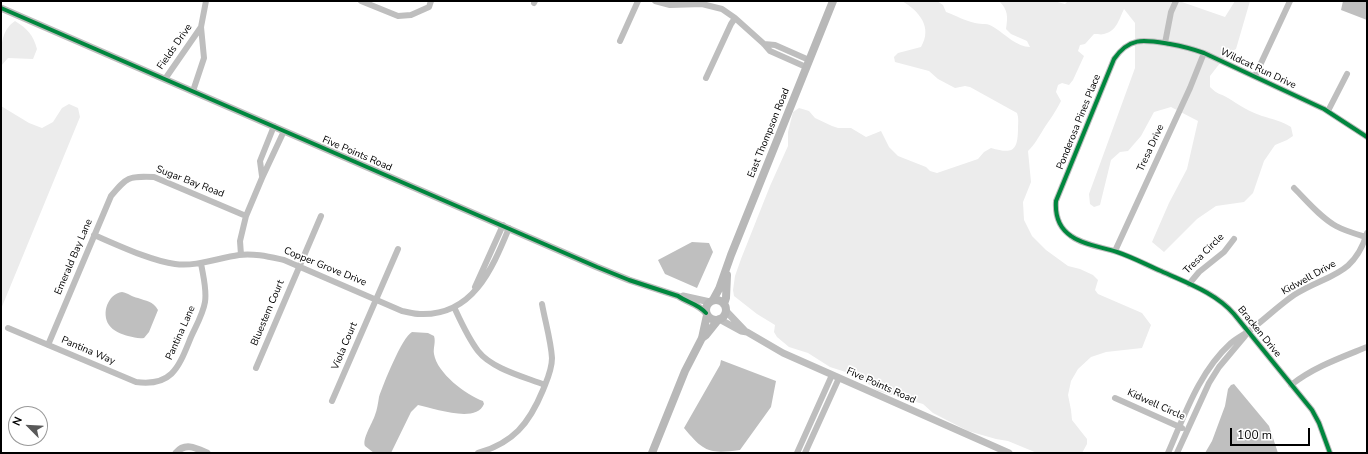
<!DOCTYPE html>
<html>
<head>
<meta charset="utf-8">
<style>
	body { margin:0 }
	#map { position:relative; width:1368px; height:454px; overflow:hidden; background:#fff; font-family:"Nunito Sans",sans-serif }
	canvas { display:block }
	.frame { position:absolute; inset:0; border:2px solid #000; pointer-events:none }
	.north { position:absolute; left:8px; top:406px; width:40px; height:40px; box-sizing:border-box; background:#fff; border:1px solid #999; border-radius:50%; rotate:294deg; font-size:11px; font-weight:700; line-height:16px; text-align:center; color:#000 }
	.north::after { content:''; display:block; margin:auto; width:14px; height:18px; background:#595959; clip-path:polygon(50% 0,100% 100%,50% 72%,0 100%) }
	.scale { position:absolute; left:1230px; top:428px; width:80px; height:18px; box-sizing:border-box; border:2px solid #000; border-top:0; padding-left:5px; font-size:12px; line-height:14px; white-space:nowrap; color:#000; -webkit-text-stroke:3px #fff; paint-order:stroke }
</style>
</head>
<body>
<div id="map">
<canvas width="1368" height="454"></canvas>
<div class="frame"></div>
<div class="north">N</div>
<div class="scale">100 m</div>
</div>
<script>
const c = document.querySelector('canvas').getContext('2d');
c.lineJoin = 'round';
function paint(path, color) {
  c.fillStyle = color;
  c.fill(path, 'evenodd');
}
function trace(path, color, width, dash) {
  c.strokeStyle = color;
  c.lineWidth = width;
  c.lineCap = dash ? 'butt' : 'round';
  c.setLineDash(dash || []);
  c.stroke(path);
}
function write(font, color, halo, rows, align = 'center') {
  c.font = font + ' "Nunito Sans",sans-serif';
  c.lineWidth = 3.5;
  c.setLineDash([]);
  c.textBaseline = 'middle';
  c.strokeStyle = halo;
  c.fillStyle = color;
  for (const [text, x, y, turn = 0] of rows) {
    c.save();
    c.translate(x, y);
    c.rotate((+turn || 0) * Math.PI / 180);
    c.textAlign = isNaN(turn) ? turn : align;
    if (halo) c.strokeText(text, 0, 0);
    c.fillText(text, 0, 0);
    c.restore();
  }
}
paint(new Path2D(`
	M902 1H937L943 5 946 12C955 15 965 21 975 23 983 25 987 22 995 28 1006 35 1017 47 1030 47L1027 41 1011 34 1006 29C1008 16 1008 10 999 1H1054L1065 4 1068 1H1179L1225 17 1235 1H1250L1236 49 1227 54 1210 76V87C1218 95 1220 93 1228 98 1239 105 1250 112 1262 116 1272 119 1282 121 1291 127L1293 136 1287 140 1275 145 1264 161 1253 193 1244 202 1216 206 1197 219 1164 252 1152 242 1169 203 1187 169 1198 121 1171 107 1154 112 1141 136 1128 151 1120 152 1111 160 1100 205 1094 207 1090 204 1089 194 1135 68V23L1124 9C1119 19 1117 31 1104 34 1101 35 1098 34 1094 34L1085 44 1080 45 1078 51 1084 56 1073 80 1069 85 1062 83 1058 85 1056 92 1061 101C1055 113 1050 119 1043 130 1038 138 1035 144 1028 151L1031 182 1023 202 1024 220 1032 236 1046 250 1068 266 1080 269 1093 275 1098 280 1095 290 1098 294 1142 313 1151 325 1142 348 1106 352 1091 357 1078 369 1071 381 1068 395 1071 410 1072 420 1087 439V444L1082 453H1037L1008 441 996 439 968 431 933 413 923 404 878 391 855 375 830 367 808 353 789 347 777 337 774 332 775 325 757 314 734 296 733 290 735 276 741 259 770 186 788 146V132L793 112 799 108 809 111 815 118 832 126 838 128H851L866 137 881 131 889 147 898 156 926 167 930 171 937 173 978 159 984 152 991 148C1012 154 1018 152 1018 128 1018 123 1019 118 1017 113L970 87 965 86 955 88 938 79 929 71 895 62 894 57 898 53 921 47C933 27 919 11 902 1Z
	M15 21C28 29 33 35 37 49L33 59 8 58 1 66C1 49 0 31 15 21Z
	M69 104 78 108 80 117 1 309V106L29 123 42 128 53 122 62 108Z`), '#ececec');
paint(new Path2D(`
	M1343 1H1367V20L1341 10Z
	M692 242 709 243 713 252 697 288 665 274 658 260Z
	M122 292C128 293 132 297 138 298 146 301 153 301 158 310L149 332 144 338C138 339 134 337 128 336 121 334 113 331 109 325 101 313 108 294 122 292Z
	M412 332 428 333 434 336C436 342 433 348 434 354 437 373 466 395 483 401L484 404C476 424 434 408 418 405L411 412 391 453H374L365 446C362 439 372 424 375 415 377 410 378 403 379 397 383 385 402 337 412 332Z
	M721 360 776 381 771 407 740 450C709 454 704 452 684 428L720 365Z
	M1234 384 1269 426 1278 453H1205L1212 441 1225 406 1228 389 1231 385Z`), '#bfbfbf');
trace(new Path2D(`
	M361 1 398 16 411 15 429 7 431 1
	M655 1 670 5 702 4 722 9 735 18 764 44 770 51 806 67
	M534 3 535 1
	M620 41 638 1
	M1165 43 1171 12 1176 1
	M764 44 775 45 809 60
	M1255 76 1290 1
	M706 78 731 24 735 18
	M165 79 201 27
	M193 91 204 58 201 27 206 1
	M1328 111 1347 74
	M262 176 260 161 274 126
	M1294 188C1307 201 1320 217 1336 226 1345 231 1356 234 1366 237
	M94 235C118 245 151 261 175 264 196 267 218 258 239 255 254 253 270 257 284 260L402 311C408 312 414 314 420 314 473 316 492 269 509 228
	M1115 251 1190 88 1204 53
	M241 255 240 241 246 216 262 178 284 131
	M1189 284 1199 272 1224 252 1234 239
	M475 287 503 225
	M454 307C461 322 468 338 478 351 492 369 525 377 545 385
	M8 328 136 382C173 387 179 366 191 337 196 326 203 314 205 302 207 289 203 276 201 263
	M48 345 111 196C127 177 128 176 154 177L246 216
	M256 368 321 216
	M1291 385C1314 367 1340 358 1367 347
	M1115 398 1182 428
	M332 401 398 249
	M478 453C513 443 529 424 543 390 547 380 552 370 552 358 551 341 545 321 542 304
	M797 453 832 375
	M805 453 839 378
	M1168 453C1185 414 1199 372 1231 343 1237 338 1243 335 1249 331 1264 320 1278 306 1294 295 1327 274 1354 277 1367 233
	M1177 453 1209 383 1219 367 1245 336
	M1330 453 1319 423 1312 410 1234 314C1216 293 1187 283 1161 271 1147 265 1132 257 1117 252 1102 247 1083 245 1071 236 1059 228 1055 215 1056 201L1114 59C1130 36 1145 40 1170 44 1181 46 1193 49 1204 53L1324 109 1367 137`), '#bebebe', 6);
trace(new Path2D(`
	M1 8 597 267 629 280 678 296C688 303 697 303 706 313
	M683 296 710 302
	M726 311 745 331
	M719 319 741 331 747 332 783 353 1009 453
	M176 453C185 442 196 448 207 453`), '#bebebe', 7);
trace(new Path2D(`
	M706 310a10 10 0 1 1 20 0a10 10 0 1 1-20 0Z
	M713 300 719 289 731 255 833 1
	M724 304 726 298 727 275
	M702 338 706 335 718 320
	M652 453 685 371 702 338 707 315`), '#b8b8b8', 8);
trace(new Path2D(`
	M1 8 597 267 629 280 678 296C688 303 697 303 706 313
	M1330 453 1319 423 1312 410 1234 314C1216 293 1187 283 1161 271 1147 265 1132 257 1117 252 1102 247 1083 245 1071 236 1059 228 1055 215 1056 201L1114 59C1130 36 1145 40 1170 44 1181 46 1193 49 1204 53L1324 109 1367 137`), '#00873e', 4);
write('10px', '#000', '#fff', [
	["Fields Drive",175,47,-55],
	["Wildcat Run Drive",1258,69,25],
	["Ponderosa Pines Place",1079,122,-68],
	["East Thompson Road",769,133,-68],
	["Tresa Drive",1151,148,-65],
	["Five Points Road",357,154,23],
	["Sugar Bay Road",190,182,21],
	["Tresa Circle",1204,254,-45],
	["Emerald Bay Lane",74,257,-67],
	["Copper Grove Drive",325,267,22],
	["Kidwell Drive",1309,278,-29],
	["Bluestem Court",268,313,-67],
	["Bracken Drive",1259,332,51],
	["Pantina Lane",181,333,-66],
	["Viola Court",345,346,-67],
	["Pantina Way",88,351,23],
	["Five Points Road",881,386,24],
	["Kidwell Circle",1156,405,24]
]);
</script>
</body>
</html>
